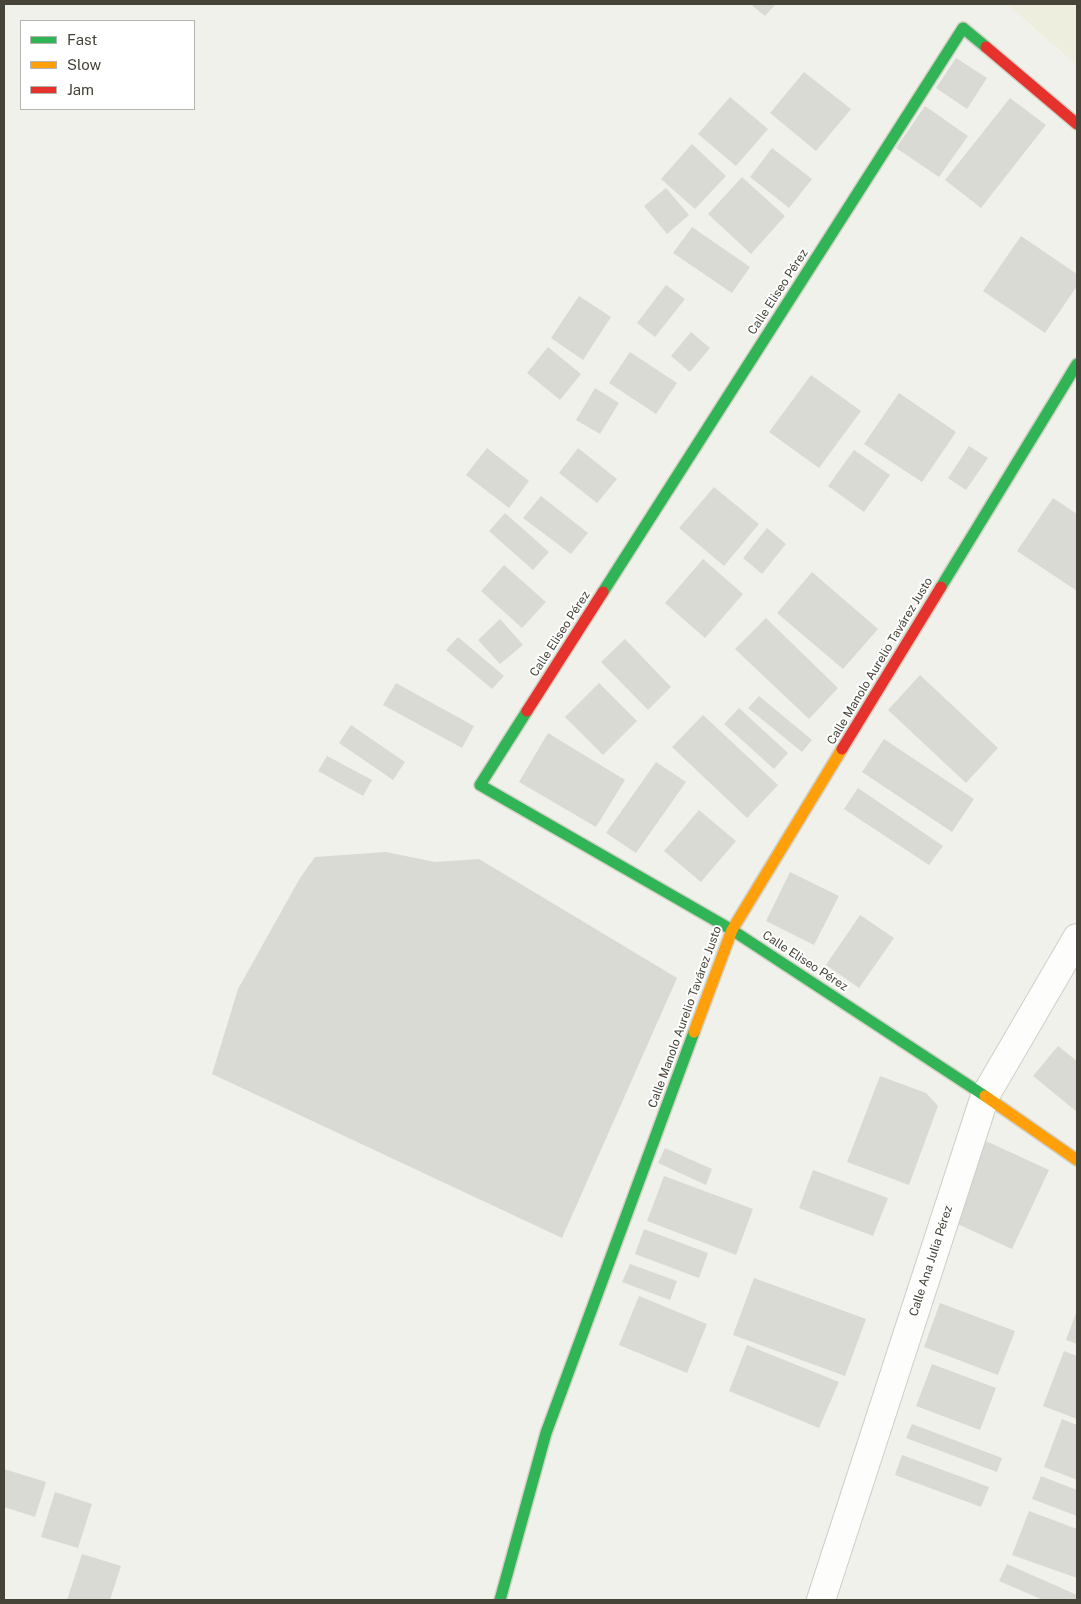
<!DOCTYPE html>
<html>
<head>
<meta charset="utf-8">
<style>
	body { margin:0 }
	#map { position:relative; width:1081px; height:1604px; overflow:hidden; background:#f1f1eb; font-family:"Public Sans",sans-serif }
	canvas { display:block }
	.frame { position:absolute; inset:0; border:5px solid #464438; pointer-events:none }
	.legend { position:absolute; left:20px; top:20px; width:175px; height:90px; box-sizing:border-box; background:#fff; border:1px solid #b5b4af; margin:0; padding:6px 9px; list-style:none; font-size:15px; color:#464438 }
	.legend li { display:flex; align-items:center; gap:10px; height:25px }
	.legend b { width:25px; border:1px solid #b5b4af }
</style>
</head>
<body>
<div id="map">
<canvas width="1081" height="1604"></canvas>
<div class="frame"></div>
<ul class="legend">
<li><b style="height:6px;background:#30b455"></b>Fast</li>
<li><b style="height:6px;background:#ff9f0a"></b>Slow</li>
<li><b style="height:6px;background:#e5322d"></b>Jam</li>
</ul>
</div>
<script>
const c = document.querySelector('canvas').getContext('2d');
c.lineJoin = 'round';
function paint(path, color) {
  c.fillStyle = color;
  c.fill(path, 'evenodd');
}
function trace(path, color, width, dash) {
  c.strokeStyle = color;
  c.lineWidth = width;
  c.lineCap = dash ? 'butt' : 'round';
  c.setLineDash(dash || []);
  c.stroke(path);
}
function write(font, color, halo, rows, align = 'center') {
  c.font = font + ' "Public Sans",sans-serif';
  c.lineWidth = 4;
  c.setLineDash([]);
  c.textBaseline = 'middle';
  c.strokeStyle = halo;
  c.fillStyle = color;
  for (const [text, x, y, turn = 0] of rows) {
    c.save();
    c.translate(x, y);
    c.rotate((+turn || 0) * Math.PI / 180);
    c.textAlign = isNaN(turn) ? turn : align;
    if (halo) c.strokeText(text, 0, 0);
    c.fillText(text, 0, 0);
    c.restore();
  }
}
paint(new Path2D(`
	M1007 4H1077V65Z`), '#eeeede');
paint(new Path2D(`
	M750 4H776L765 16Z
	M956 58 987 78 967 109 936 88Z
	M804 72 851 109 816 151 770 113Z
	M730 97 768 129 736 166 698 134Z
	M1010 98 1046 125 981 208 945 180Z
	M925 106 968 136 939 177 896 148Z
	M692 144 726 176 695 209 661 179Z
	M772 148 812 179 789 208 750 177Z
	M742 177 785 216 751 254 708 214Z
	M666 188 689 215 667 234 644 206Z
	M692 227 750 267 732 293 673 253Z
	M1021 236 1077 274V286L1045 333 983 291Z
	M666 285 685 299 655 337 637 323Z
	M579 296 611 317 583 360 551 338Z
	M691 332 710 348 690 372 671 356Z
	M548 347 581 374 560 400 527 373Z
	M630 352 677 383 656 414 609 383Z
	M811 375 861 411 819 468 769 432Z
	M595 388 619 403 600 434 576 420Z
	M899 393 956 432 922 482 864 444Z
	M969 446 988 458 966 490 948 478Z
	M487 448 529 481 509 508 466 475Z
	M578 448 617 479 597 503 559 473Z
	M854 450 890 475 864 512 828 486Z
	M714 487 759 524 724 566 679 528Z
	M541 496 588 533 571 554 523 518Z
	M1053 498 1077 514V591L1017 551Z
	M505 513 549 552 533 570 489 531Z
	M767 528 786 544 762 574 743 558Z
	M703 559 743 594 705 638 665 603Z
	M504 565 546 602 522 628 481 591Z
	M812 572 878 629 843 669 777 613Z
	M766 618 838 688 809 719 735 649Z
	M500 619 523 645 500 664 478 640Z
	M458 637 504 676 492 689 446 650Z
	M625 639 671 687 648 710 601 662Z
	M920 675 998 748 966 783 888 710Z
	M396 683 474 726 462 748 383 705Z
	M599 683 637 721 603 755 565 717Z
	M759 696 812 740 802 752 748 708Z
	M739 708 788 753 774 769 724 724Z
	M703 715 778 785 747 818 672 747Z
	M351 725 405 762 393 780 339 743Z
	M548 733 625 780 596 827 519 782Z
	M884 739 974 799 952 832 862 772Z
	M327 756 372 780 363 796 318 771Z
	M656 762 686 782 636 853 606 833Z
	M858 788 943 846 929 865 844 809Z
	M699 810 736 841 701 882 664 851Z
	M386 852 435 862 479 859 677 978 562 1238 212 1074 238 989 300 878 315 857Z
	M790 872 839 896 814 945 766 921Z
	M860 915 894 938 859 988 826 965Z
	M1058 1046 1077 1061V1112L1033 1076Z
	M880 1076 926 1093 938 1106 909 1185 847 1162Z
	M986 1141 1049 1170 1012 1249 949 1220Z
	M665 1148 712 1169 706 1185 658 1163Z
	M813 1170 888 1198 873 1236 799 1208Z
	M664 1176 753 1209 736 1255 647 1221Z
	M644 1229 708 1253 699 1278 635 1254Z
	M630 1264 677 1281 670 1300 622 1282Z
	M754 1278 866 1319 845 1376 733 1335Z
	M639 1296 707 1324 687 1373 619 1345Z
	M940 1303 1015 1331 998 1375 924 1347Z
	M1077 1310V1344L1066 1340Z
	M747 1345 839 1382 819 1428 729 1391Z
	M1064 1351 1077 1356V1419L1043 1406Z
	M932 1364 996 1388 980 1430 916 1406Z
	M1062 1419 1077 1425V1480L1044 1467Z
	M912 1424 1002 1458 997 1472 906 1438Z
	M902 1455 989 1487 981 1507 895 1475Z
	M4 1469 46 1482 35 1517 4 1507Z
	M1041 1476 1077 1490V1516L1032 1499Z
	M55 1492 92 1504 78 1548 41 1537Z
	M1029 1511 1077 1529V1578L1012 1555Z
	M82 1554 121 1566 110 1600H67Z
	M1007 1564 1077 1595V1600H1043L999 1581Z`), '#dadad4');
const street = new Path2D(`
	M821 1600 985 1096 1077 938`);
const fast = new Path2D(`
	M941 587 1077 364
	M603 592 963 28 986 47
	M527 711 480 785 732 930 985 1096
	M500 1600 546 1433 694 1032`);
const slow = new Path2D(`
	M694 1032 732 930 842 749
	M985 1096 1077 1160`);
const jam = new Path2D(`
	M986 47 1077 124
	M527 711 603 592
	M842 749 941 587`);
trace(street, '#cfcfc9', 30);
trace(fast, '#d0d0c4', 14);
trace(slow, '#d0d0c4', 14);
trace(jam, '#d0d0c4', 14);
trace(street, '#fdfdfc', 28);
trace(fast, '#30b455', 11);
trace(slow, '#ff9f0a', 11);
trace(jam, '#e5322d', 11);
write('12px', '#464438', '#fff', [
	["Calle Eliseo Pérez",778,292,-57],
	["Calle Eliseo Pérez",560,634,-57],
	["Calle Manolo Aurelio Tavárez Justo",880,661,-59],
	["Calle Eliseo Pérez",805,961,33],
	["Calle Manolo Aurelio Tavárez Justo",685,1017,-70],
	["Calle Ana Julia Pérez",931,1261,-72]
]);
</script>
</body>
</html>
